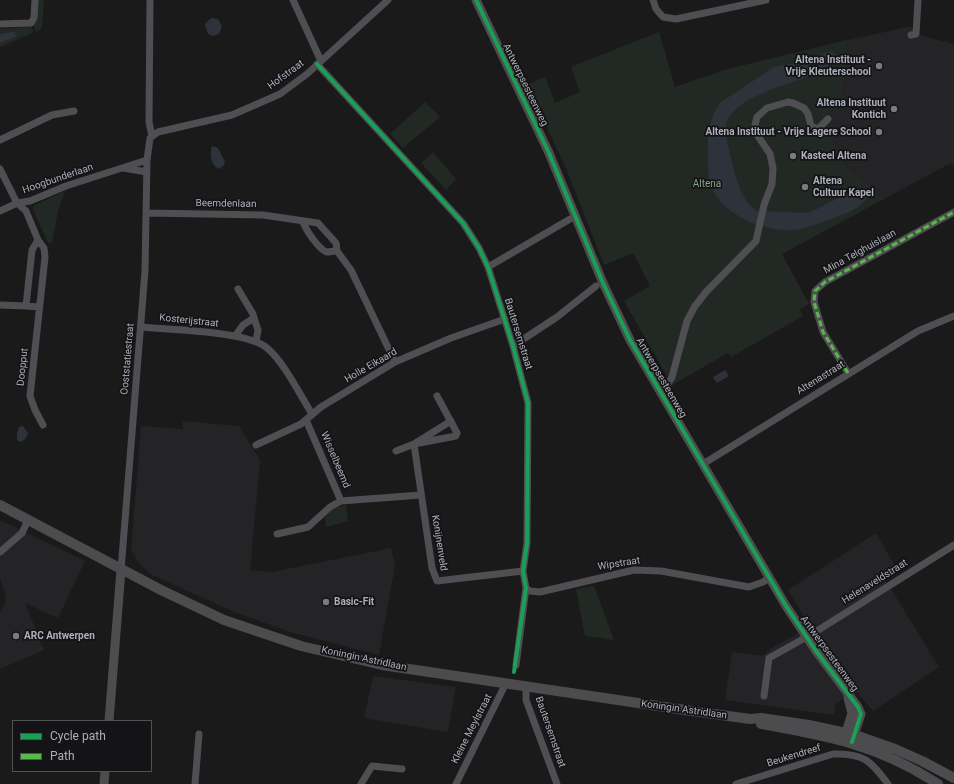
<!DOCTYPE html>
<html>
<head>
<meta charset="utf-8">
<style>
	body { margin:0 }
	#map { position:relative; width:954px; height:784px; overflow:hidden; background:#1a1a1a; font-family:Roboto,sans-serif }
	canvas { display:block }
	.legend { position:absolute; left:12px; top:720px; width:140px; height:52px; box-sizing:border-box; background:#141416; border:1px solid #515257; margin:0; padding:5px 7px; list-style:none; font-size:12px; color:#adafb9 }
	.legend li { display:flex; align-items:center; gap:8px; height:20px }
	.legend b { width:20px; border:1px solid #515257 }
</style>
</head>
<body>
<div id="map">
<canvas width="954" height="784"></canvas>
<ul class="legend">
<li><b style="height:5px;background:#1a9f57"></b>Cycle path</li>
<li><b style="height:5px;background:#58b947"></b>Path</li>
</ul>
</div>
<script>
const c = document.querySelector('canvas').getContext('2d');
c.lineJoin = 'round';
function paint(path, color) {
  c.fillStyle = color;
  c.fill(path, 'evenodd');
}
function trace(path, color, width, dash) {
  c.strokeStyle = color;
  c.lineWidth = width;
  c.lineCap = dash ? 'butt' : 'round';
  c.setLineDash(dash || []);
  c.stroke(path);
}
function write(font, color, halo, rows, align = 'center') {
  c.font = font + ' Roboto,sans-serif';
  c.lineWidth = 3.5;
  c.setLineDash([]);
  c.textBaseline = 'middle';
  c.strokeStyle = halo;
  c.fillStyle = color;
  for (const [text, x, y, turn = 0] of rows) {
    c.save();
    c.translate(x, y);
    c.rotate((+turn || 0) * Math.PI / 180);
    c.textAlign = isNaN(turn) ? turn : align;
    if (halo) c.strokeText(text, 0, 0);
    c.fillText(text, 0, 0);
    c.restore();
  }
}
paint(new Path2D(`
	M908 27H911L920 35 954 44V167L951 163 884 199 845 164 826 128 832 121 827 116 840 102 842 96 848 53 847 40Z
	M183 421 239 426 260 460 250 570 272 572 391 548 395 566 379 655 290 632 234 612 150 574 138 562 131 550 141 426 182 429Z
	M0 520 85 561 58 618 25 603 44 650 0 669V611L5 604 6 597 0 578Z
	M876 533 898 571 885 579 939 667 873 711 857 692 836 703 834 715 725 700 732 652 762 656 775 646 810 627 788 590Z
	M373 676 456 687 448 732 364 718Z`), '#242426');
paint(new Path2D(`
	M37 0H44L42 28 36 32 33 25Z
	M31 27 34 32 0 47V29Z
	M659 32 675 87 724 70 847 40 848 53 842 96 840 102 827 116 832 121 826 128 845 164 884 199 782 254 809 304 800 309 803 316 731 357 728 353 672 385 624 301 650 286 633 253 604 265 565 166 527 85 545 77 555 103 580 92 571 67Z
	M425 102 440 117 403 148 390 134Z
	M433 152 456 179 446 190 421 163Z
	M65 191 58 211 52 243H48L33 209V206Z
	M346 505 348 521 326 527 325 518 332 509Z
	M594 586 614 640 585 636 576 589Z`), '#222924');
paint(new Path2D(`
	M211 18 218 19 222 26 219 34 213 36 208 34 205 24Z
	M13 32H15L16 37 0 43V34Z
	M830 52 836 54V62C828 67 819 72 809 76 788 85 729 98 726 127 725 139 730 152 732 163 736 179 742 202 757 211L809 213 858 188 867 193 866 199C857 211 841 215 827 220 818 223 809 227 801 229 770 235 721 216 711 185 708 176 708 165 708 155 707 135 709 120 720 103L774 67 811 60 825 53Z
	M212 146 218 148 225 162 224 165 219 169C211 166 209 154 212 146Z
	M725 370 729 376 717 383 713 377Z
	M23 426 28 433 26 438 21 442 17 440V433L19 427Z`), '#2e333b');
trace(new Path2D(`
	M150 0 149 122 152 136
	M293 0 321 61
	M653 0 656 9 663 17 676 19 766 0
	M0 24 31 23 34 18 35 0
	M911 35 916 34 918 0
	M317 64 463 223 479 248 488 267 513 346 528 403 527 543 523 571 526 588 516 665
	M0 140 52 115 74 111
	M123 168 147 172
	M0 169 17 203 26 211 38 240 32 250 26 306 39 307
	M0 211 17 203 30 201 66 186 147 160
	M147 213 263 215 318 223 336 243 337 251 351 270 395 362
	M303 222C306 230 319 250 327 252 330 252 334 251 337 251
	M38 240 44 248 45 257 30 396 35 410 43 425
	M488 267 570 219
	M238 289 253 314 254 318
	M0 305 26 306
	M141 327C170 330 248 331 267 348 284 362 300 395 312 414
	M235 336 243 325 254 318 258 330 256 341
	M513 346 557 317 596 286
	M848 373 823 332 814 302 815 291 825 282 954 212
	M662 394 672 377 687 321 695 306 706 292 756 241 764 205 772 184 773 168 770 154 756 133 755 125 757 117 767 108 788 102 793 103 804 108 808 114 811 126 818 129 828 119
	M306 420 341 501 421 495
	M414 444 432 568 437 581 523 571
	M414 444 456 436 457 433 437 396
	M256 445 301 424 321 407 395 362 451 338 505 319
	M396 451 414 444 451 421
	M703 464 918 331 954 316
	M277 534 308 527 330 507 341 501
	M0 552 22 533 28 520
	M121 570 145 271 147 160 150 138 158 132 232 115 280 94 307 74 388 0
	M526 588 530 591 540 592 634 570 661 571 749 587 763 582 769 578
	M526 686V700L557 784
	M764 696 769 658 812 634 954 545
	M195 784 199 734
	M361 784 372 766 402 769
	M456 784 506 683
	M736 784 833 754C864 753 871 761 888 784`), '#4f4f53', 7);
trace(new Path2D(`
	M476 0 549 153 603 283 630 340 786 606 816 651 858 707 861 714 852 741
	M109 721 121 570
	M844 739 852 713 848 698
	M104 784 105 771`), '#4d4d50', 9);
trace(new Path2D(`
	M0 505 161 590 224 620 301 646 382 665 692 711 750 719 761 718 809 725 855 735 895 749 922 761 954 778
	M761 724C828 736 879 745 938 784`), '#4c4c4f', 10);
trace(new Path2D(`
	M848 373 823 332 814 302 815 291 825 282 954 212`), '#58b947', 3, [6, 3]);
trace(new Path2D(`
	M476 0 549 153 603 283 630 340 786 606 816 651 858 707 861 714 852 742
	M317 64 463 223 479 248 488 267 513 346 528 403 527 543 523 571 526 588 514 672`), '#1a9f57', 4);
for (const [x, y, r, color] of [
	[879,66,4,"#7a7b81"],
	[894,109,4,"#7a7b81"],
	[879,132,4,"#7a7b81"],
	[793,156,4,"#7a7b81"],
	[805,187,4,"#7a7b81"],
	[326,602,4,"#7a7b81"],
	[16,636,4,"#7a7b81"]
]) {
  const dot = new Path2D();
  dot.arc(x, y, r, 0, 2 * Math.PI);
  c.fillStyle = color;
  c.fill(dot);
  trace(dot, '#141416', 1.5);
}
write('bold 10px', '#adafb9', '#141416', [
	["Altena Instituut -",871,60,"right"],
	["Vrije Kleuterschool",871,72,"right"],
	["Altena Instituut",886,103,"right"],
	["Kontich",886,115,"right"],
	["Altena Instituut - Vrije Lagere School",871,132,"right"],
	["Kasteel Altena",801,156],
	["Altena",813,181],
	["Cultuur Kapel",813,193],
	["Basic-Fit",334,602],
	["ARC Antwerpen",24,636]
], 'left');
write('10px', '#adafb9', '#141416', [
	["Hofstraat",286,75,-36],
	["Antwerpsesteenweg",525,85,64],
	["Hoogbunderlaan",58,179,-19],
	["Beemdenlaan",226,204,1],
	["Mina Telghuislaan",860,252,-29],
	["Kosterijstraat",189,321,6],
	["Bautersemstraat",518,334,73],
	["Ooststatiestraat",128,359,-85],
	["Holle Eikaard",371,366,-30],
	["Doopput",23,367,-84],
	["Antwerpsesteenweg",661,378,60],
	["Altenastraat",821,378,-32],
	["Wisselbeemd",335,460,67],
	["Konijnenveld",439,543,81],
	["Wipstraat",619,564,-9],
	["Helenaveldstraat",875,582,-32],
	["Antwerpsesteenweg",829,654,54],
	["Koningin Astridlaan",364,659,12],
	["Koningin Astridlaan",684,710,8],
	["Kleine Meylstraat",472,729,-63],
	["Bautersemstraat",550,732,71],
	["Beukendreef",794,756,-17]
]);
write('10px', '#85a38a', '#141416', [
	["Altena",707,184]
]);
</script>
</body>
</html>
